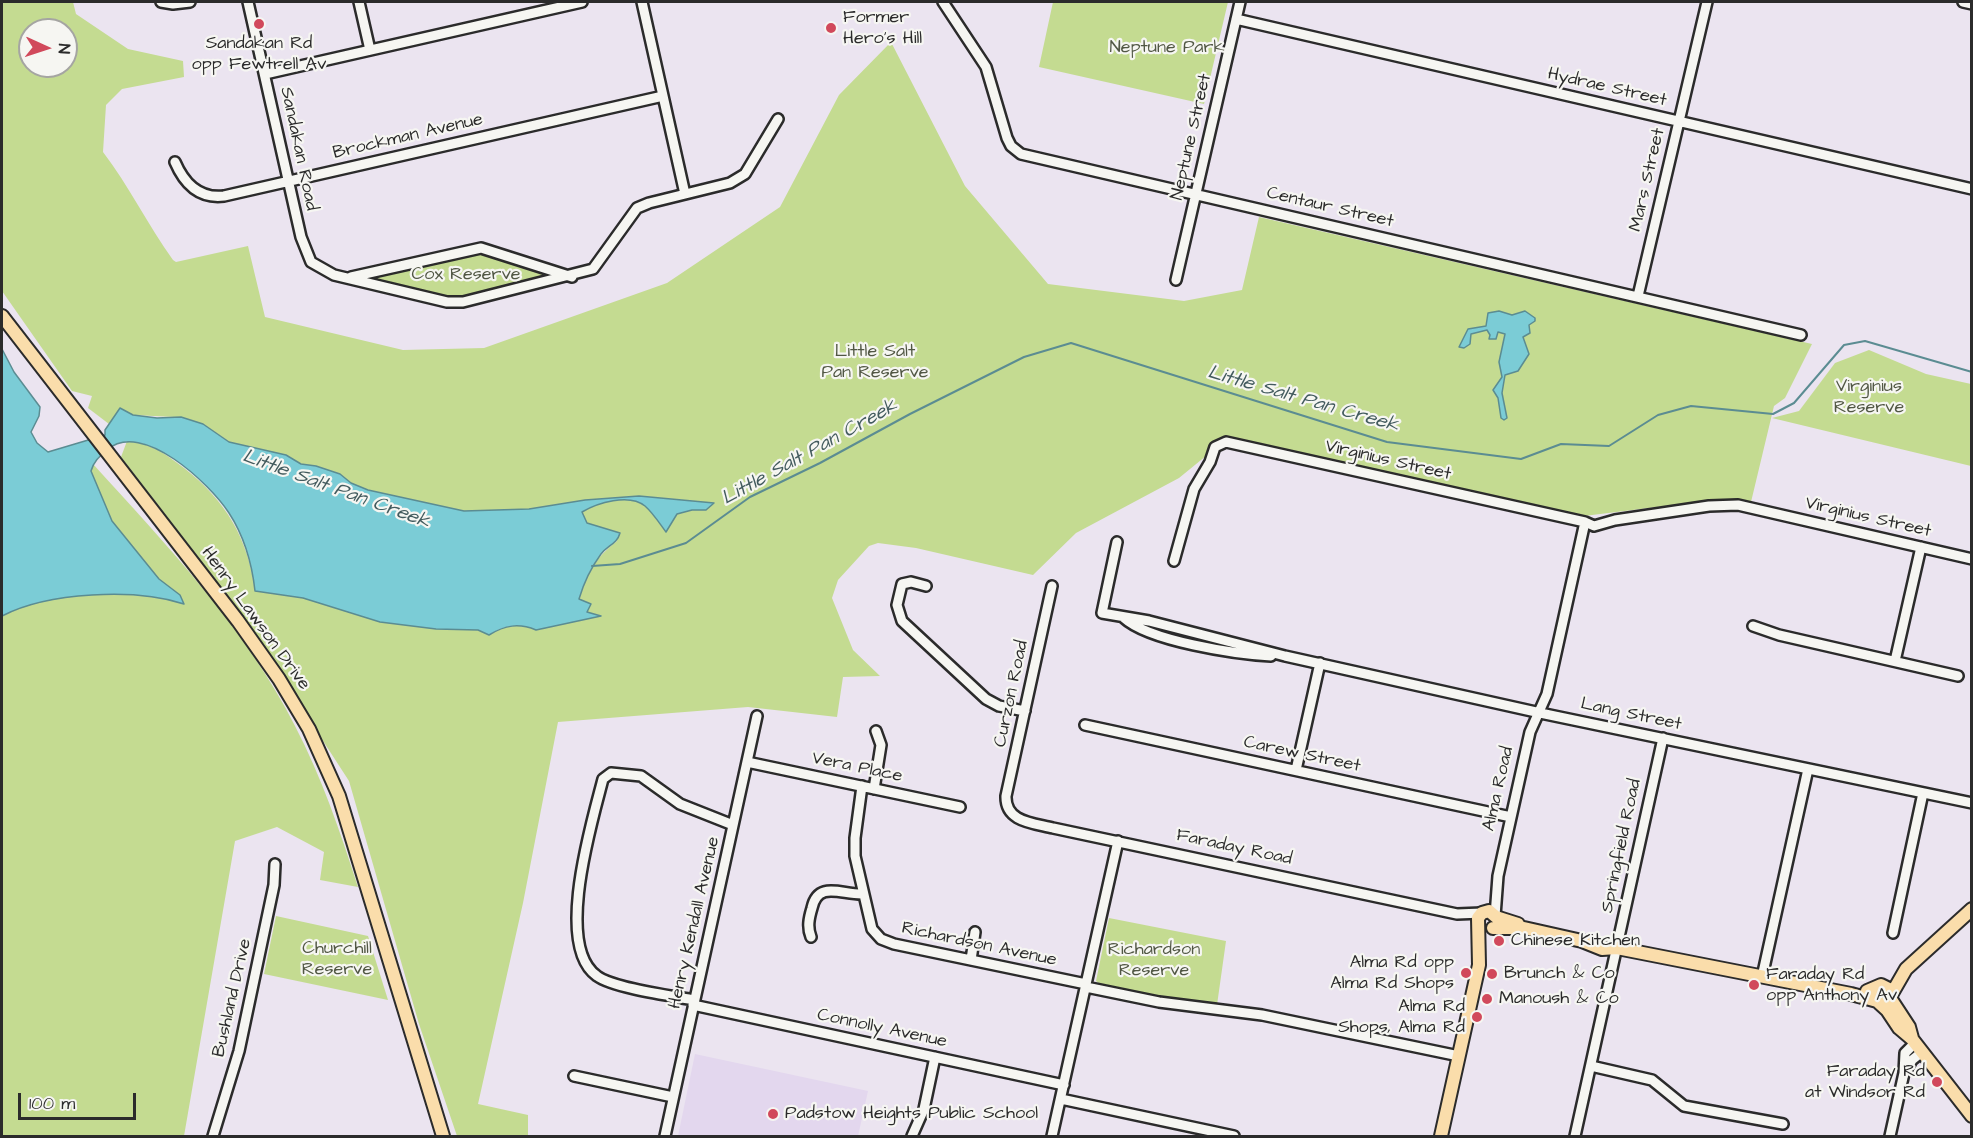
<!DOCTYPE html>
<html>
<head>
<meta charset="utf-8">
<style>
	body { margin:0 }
	#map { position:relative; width:1973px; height:1138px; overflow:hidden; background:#ebe4f0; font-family:"Architects Daughter",sans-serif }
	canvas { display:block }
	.frame { position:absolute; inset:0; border:3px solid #2b2b2b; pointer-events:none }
	.north { position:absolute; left:18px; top:18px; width:60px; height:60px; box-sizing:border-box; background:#f6f6f2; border:2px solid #a5a5a2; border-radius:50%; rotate:93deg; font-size:16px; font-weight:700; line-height:24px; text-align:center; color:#2b2b2b }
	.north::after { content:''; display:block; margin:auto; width:21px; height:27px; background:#d1495b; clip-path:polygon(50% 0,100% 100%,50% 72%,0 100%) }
	.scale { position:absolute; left:18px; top:1093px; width:118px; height:27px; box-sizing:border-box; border:3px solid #2b2b2b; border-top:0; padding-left:8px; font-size:18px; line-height:21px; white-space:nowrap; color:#2b2b2b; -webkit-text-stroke:4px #f6f6f2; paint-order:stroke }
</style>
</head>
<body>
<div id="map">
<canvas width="1973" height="1138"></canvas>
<div class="frame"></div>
<div class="north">N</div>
<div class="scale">100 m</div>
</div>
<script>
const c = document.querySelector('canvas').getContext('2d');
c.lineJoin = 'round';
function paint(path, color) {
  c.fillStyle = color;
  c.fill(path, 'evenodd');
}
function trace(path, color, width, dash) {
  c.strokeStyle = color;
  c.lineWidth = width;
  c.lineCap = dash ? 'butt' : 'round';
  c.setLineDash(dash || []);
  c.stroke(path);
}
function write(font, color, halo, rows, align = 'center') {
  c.font = font + ' "Architects Daughter",sans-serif';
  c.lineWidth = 4.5;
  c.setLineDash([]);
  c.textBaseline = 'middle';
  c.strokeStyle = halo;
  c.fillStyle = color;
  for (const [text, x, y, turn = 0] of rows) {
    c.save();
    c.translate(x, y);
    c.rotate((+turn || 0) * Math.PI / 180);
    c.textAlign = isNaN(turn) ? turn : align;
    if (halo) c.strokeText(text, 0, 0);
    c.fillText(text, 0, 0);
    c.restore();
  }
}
paint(new Path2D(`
	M695 1054 868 1091 858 1136H678Z`), '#e3d7ee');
paint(new Path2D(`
	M2 2H73L76 14 128 49 183 61 184 77 122 89 106 105 103 152C129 186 148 225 173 260L176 262 248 246 265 317 403 350 484 348 667 283 780 207 839 95 891 42 965 186 1048 284 1184 301 1242 290 1259 217 1812 344 1785 398 1774 406 1751 502 1714 500 1584 516 1228 438 1179 478 1076 533 1033 575 916 548 878 543 869 546 838 580 832 598 853 650 880 676 843 677 837 717 748 707 558 722 523 903 478 1104 528 1115V1136H457L419 1024 349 781 235 605 121 457 127 441C150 443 166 454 184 468 226 501 248 538 255 591L303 598 380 622 436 629 478 630 489 635C505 625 519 623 537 630L599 615 586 612 590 604 579 599C586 574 596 557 617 541L587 523 581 512C597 503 629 493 645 506 652 512 660 524 666 532L677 514 692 510H706L714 503 639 496 585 500 529 509 464 511 368 490 351 483 340 474 316 466 301 464 286 455 229 442 203 424 174 417 133 415 120 408 109 424 88 408 92 396 72 391 2 291ZM30 30H66V66H30Z
	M1053 2H1228L1204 104 1039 67Z
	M479 252 554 274 457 298 376 279V276Z
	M1869 350 1926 374 1971 384V466L1772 418 1799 411 1835 363Z
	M93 464C165 543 247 630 295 726 322 778 340 831 358 887L320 880 324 852 277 827 235 841 184 1136H2V583L82 498Z
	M276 916 368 936 388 1000 264 974Z
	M1109 918 1226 941 1217 1005 1102 986 1096 981Z`), '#c4db91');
const water = new Path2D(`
	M1499 311 1512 315 1525 311 1535 318V321L1529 325 1530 333 1523 337 1529 354 1518 371 1505 375 1502 393 1507 418 1504 420 1501 418 1498 398 1493 390 1502 377 1499 362 1505 334 1498 332 1496 339H1489L1490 335 1487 330 1471 334 1470 344 1464 348 1459 347 1468 329 1486 326 1488 313Z
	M2 349 14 372 40 407 39 416 31 432 37 443 48 452 105 435V430L120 408 133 415 157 418 181 417 203 424 229 442 286 455 301 464 316 466 340 474 351 483 368 490 464 511 529 509 585 500 639 496 714 503 706 510H692L677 514 666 532C660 524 653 513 645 506 629 493 597 503 582 512L587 523 620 533C617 544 608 545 601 554 590 569 584 582 579 599L591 604 587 612 601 616 536 630C519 623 505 625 489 635L478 630 436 629 380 622 303 598 255 591C252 564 244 536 229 513 210 484 142 419 107 450 99 457 94 461 91 471L112 521 159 579 180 595 184 604C135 588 48 592 2 616Z`);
paint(water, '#7bccd6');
trace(water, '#5b8c92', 1.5);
trace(new Path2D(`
	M592 566 620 564 686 543 750 497 820 463 910 414 1024 357 1071 343 1387 442 1521 459 1561 444 1609 446 1658 415 1691 406 1773 414 1794 403 1844 345 1865 341 1972 372`), '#5b8c92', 2);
const minor = new Path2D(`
	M161 2 173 4 190 2
	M248 2 301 237 311 262 334 275 447 302H463L593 269 637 208 649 203 730 183 745 174 778 119
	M359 2 370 50
	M642 2 685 194
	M943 2 986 67 1007 138 1011 146 1021 154 1801 335
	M1963 2 1972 4
	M1236 19 1972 189
	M265 74 582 2
	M175 162C184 183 199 199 224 196L663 96
	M351 277 481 248 572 277
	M1176 280 1240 2
	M1638 296 1707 2
	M1117 542 1102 613 1149 621 1285 656 1545 714 1972 803
	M1174 561 1194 489 1210 462 1215 447 1226 442 1585 522 1594 526 1615 520 1709 506 1738 505 1972 559
	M926 586 911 582 902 584 897 605 902 621 986 699 999 706 1025 711
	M1052 586 1006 796C1005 822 1033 823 1053 828L1457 914 1482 913
	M1124 618C1149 641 1235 654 1271 656
	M1753 626 1779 635 1958 676
	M1895 661 1921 547
	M1085 725 1511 817
	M747 762 960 807
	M1296 770 1320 663
	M862 786 855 838V856L872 929 881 939 894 944 1086 984
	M874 789 881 745 876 731
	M1495 916 1498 876 1530 732 1547 694 1585 522
	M1893 933 1923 793
	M811 937C807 927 809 918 812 908 818 880 842 895 863 894
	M971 960 975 932
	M1762 977 1808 769
	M1086 987 1159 1002 1262 1015 1459 1056
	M694 1000C672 996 613 988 597 976 554 946 592 822 603 779L611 773 641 776 680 804 733 825
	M693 1005 1064 1085
	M1591 1066 1652 1080 1684 1106 1783 1124
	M1906 1071 1912 1060 1922 1052
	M574 1076 673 1097
	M1061 1099 1234 1136
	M213 1136 239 1051 274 885 275 864
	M665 1136 757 716
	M912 1136 924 1109 935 1057
	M1052 1136 1118 841
	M1575 1136 1663 738
	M1890 1136 1904 1073 1905 1053 1915 1043`);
const major = new Path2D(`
	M2 316 238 621 279 679 309 729 339 796 443 1136
	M1493 928H1524L1582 941 1602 949 1617 948 1851 994 1877 1001
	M1874 989 1875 999 1887 1010 1899 1028 1912 1039 1972 1116
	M1867 991 1881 985 1889 989 1890 998 1909 1027 1912 1038
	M1891 995 1906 969 1972 909
	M1441 1136 1479 965 1478 918 1482 913 1489 911 1496 917 1518 924`);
trace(minor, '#2b2b2b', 14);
trace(major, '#2b2b2b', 16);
trace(minor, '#f6f6f2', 9);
trace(major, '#faddab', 12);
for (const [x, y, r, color] of [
	[259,24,6,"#d1495b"],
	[831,28,6,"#d1495b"],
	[1499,941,6,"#d1495b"],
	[1466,973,6,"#d1495b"],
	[1492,974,6,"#d1495b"],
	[1754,985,6,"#d1495b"],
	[1487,999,6,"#d1495b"],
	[1477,1017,6,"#d1495b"],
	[1937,1082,6,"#d1495b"],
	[773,1114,6,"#d1495b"]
]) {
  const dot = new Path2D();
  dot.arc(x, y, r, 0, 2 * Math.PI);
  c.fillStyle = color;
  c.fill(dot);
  trace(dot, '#f6f6f2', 2);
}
write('18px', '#2b2b2b', '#f6f6f2', [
	["Former",843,18],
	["Hero's Hill",843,39],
	["Sandakan Rd",259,44,"center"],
	["opp Fewtrell Av",259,65,"center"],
	["Chinese Kitchen",1511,941],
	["Alma Rd opp",1454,963,"right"],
	["Alma Rd Shops",1454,984,"right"],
	["Brunch & Co",1504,974],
	["Faraday Rd",1766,975],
	["opp Anthony Av",1766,996],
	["Manoush & Co",1499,999],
	["Alma Rd",1465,1007,"right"],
	["Shops, Alma Rd",1465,1028,"right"],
	["Faraday Rd",1925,1072,"right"],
	["at Windsor Rd",1925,1093,"right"],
	["Padstow Heights Public School",785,1114]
], 'left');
write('18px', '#515744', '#f6f6f2', [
	["Neptune Park",1167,48],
	["Cox Reserve",466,275],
	["Little Salt",875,352],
	["Pan Reserve",875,373],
	["Virginius",1869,387],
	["Reserve",1869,408],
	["Churchill",337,949],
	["Reserve",337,970],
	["Richardson",1154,950],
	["Reserve",1154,971]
]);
write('18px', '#2b2b2b', '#f6f6f2', [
	["Hydrae Street",1607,88,13],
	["Brockman Avenue",408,137,-13],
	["Neptune Street",1192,137,-77],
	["Sandakan Road",298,149,78],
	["Mars Street",1648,180,-77],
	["Centaur Street",1330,208,13],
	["Virginius Street",1388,461,13],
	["Virginius Street",1868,518,13],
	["Henry Lawson Drive",255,619,54],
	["Curzon Road",1012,694,-78],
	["Lang Street",1631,715,12],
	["Carew Street",1302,755,12],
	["Vera Place",857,768,12],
	["Alma Road",1499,789,-77],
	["Springfield Road",1622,846,-78],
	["Faraday Road",1234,848,12],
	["Henry Kendall Avenue",695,923,-77],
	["Richardson Avenue",979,945,12],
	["Bushland Drive",233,998,-77],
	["Connolly Avenue",882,1029,12]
]);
write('italic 20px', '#435b5e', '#f6f6f2', [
	["Little Salt Pan Creek",1303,400,16],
	["Little Salt Pan Creek",810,453,-29],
	["Little Salt Pan Creek",336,490,20]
]);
</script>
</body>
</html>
